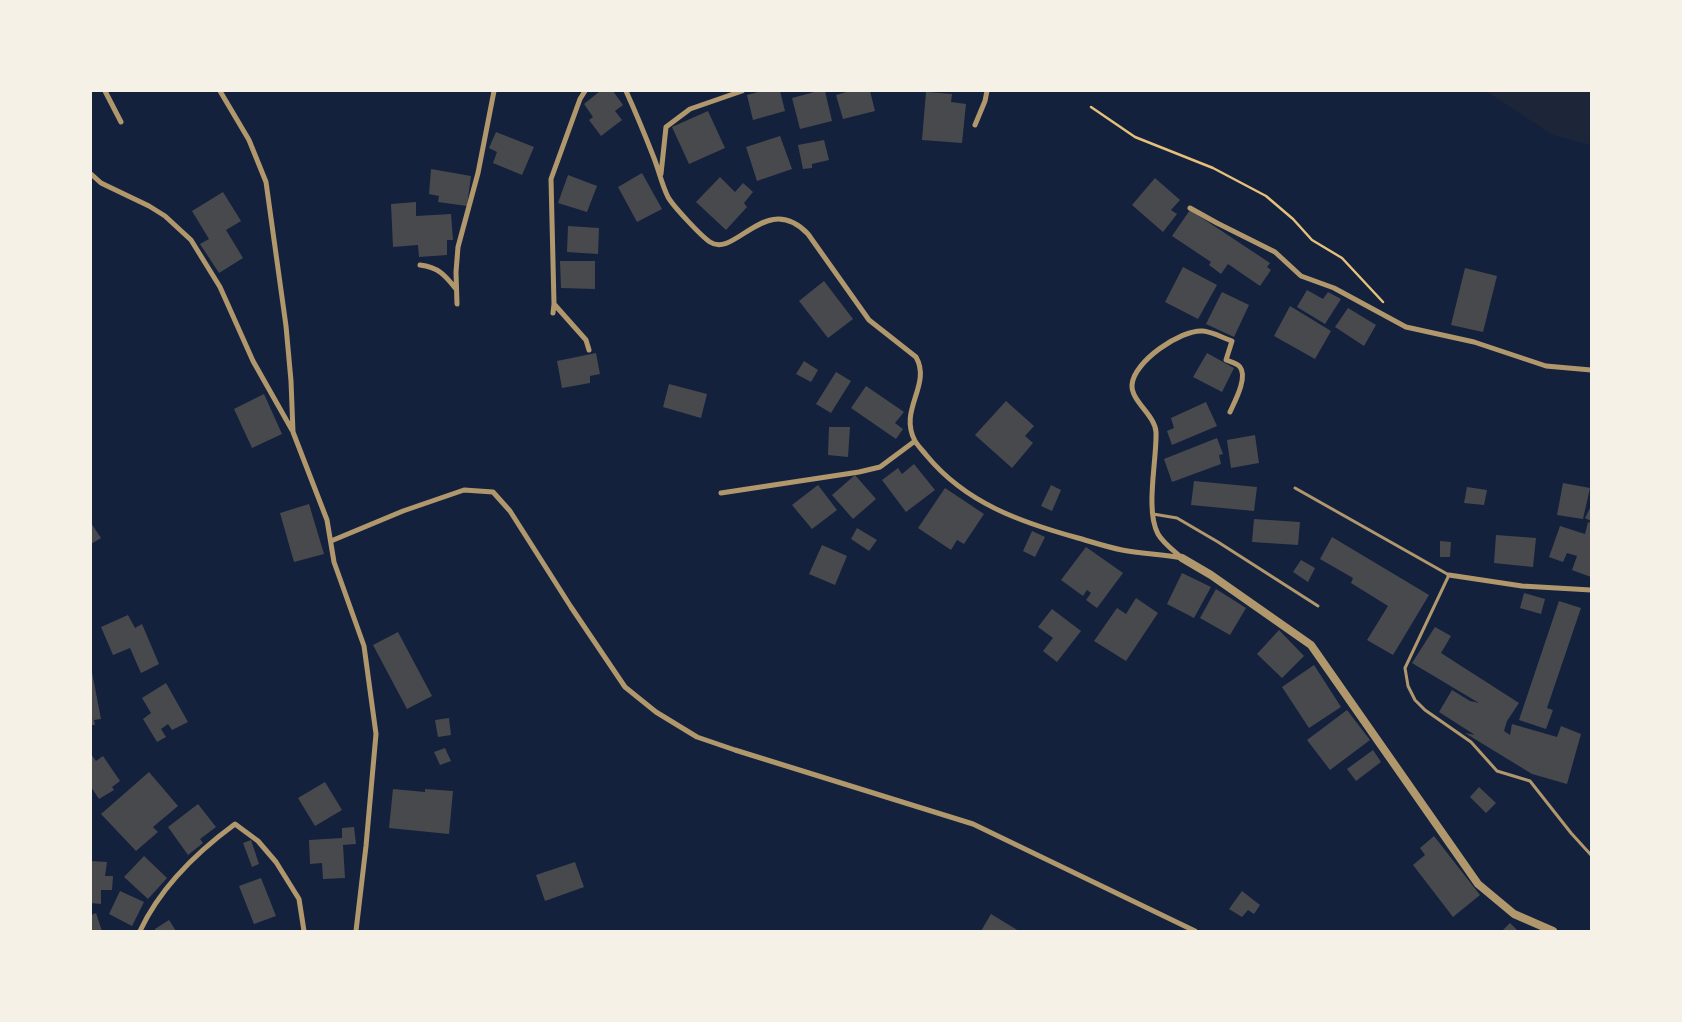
<!DOCTYPE html>
<html>
<head>
<meta charset="utf-8">
<style>
	body { margin:0 }
	#map { position:relative; width:1682px; height:1022px; overflow:hidden; background:#14213d; font-family:Quicksand,sans-serif }
	canvas { display:block }
	.frame { position:absolute; inset:0; border:92px solid #f6f1e7; pointer-events:none }
</style>
</head>
<body>
<div id="map">
<canvas width="1682" height="1022"></canvas>
<div class="frame"></div>
</div>
<script>
const c = document.querySelector('canvas').getContext('2d');
c.lineJoin = 'round';
function paint(path, color) {
  c.fillStyle = color;
  c.fill(path, 'evenodd');
}
function trace(path, color, width, dash) {
  c.strokeStyle = color;
  c.lineWidth = width;
  c.lineCap = dash ? 'butt' : 'round';
  c.setLineDash(dash || []);
  c.stroke(path);
}
paint(new Path2D(`
	M1486 91H1591V145L1553 135Z`), '#1d2539');
paint(new Path2D(`
	M600 91H613L623 105 615 111 622 120 601 136 589 120 593 117 584 104Z
	M762 91H780L785 111 753 120 747 95Z
	M818 91H825L832 121 800 129 792 98Z
	M850 91H870L875 111 843 119 836 95Z
	M926 92 952 94 951 102 966 104 962 143 922 140Z
	M708 111 725 148 689 164 672 127Z
	M496 132 534 147 522 175 493 163 497 152 489 148Z
	M780 136 792 169 757 181 746 147Z
	M824 140 829 160 812 164V168L803 169 798 145Z
	M431 169 471 176 467 206 438 202 439 196 429 194Z
	M642 173 662 209 637 222 618 187Z
	M568 175 597 186 587 212 558 203Z
	M720 177 735 192 743 183 753 192 744 203 747 207 726 230 696 202Z
	M1155 178 1180 200 1171 210 1177 214 1163 232 1132 205Z
	M223 192 241 221 226 230 243 258 219 273 200 244 209 239 192 211Z
	M416 202V216L451 214 453 240H447V255L419 257 418 245 393 247 391 204Z
	M1190 210 1270 263 1267 267 1271 270 1260 286 1228 264 1221 274 1209 265 1211 262 1172 236Z
	M568 226 599 228 598 254 567 252Z
	M560 261H595V289L561 288Z
	M1183 267 1217 285 1198 319 1165 302Z
	M1465 268 1497 276 1483 332 1451 325Z
	M824 281 853 319 828 338 799 301Z
	M1307 290 1323 299 1328 292 1341 299 1325 324 1297 307Z
	M1222 292 1249 305 1234 337 1206 324Z
	M1290 306 1331 331 1315 359 1274 336Z
	M1348 308 1376 325 1364 346 1335 327Z
	M596 353 600 374 590 376V383L562 388 557 361Z
	M1207 353 1234 368 1222 392 1193 377Z
	M804 361 818 370 811 382 796 374Z
	M836 372 851 381 831 413 816 404Z
	M669 384 707 394 701 418 663 407Z
	M866 386 904 412 895 423 903 429 896 439 851 408Z
	M264 394 282 434 252 448 234 409Z
	M1006 401 1034 426 1025 436 1033 443 1012 468 975 435Z
	M1206 402 1217 426 1172 445 1167 431 1174 428 1171 418Z
	M829 427H850L848 457 828 455Z
	M1255 435 1259 463 1231 468 1227 440Z
	M1217 438 1223 454 1219 455 1221 464 1172 482 1164 459Z
	M914 464 935 490 906 512 882 480 898 468 902 474Z
	M855 475 876 499 853 519 832 495Z
	M1194 481 1257 487 1254 511 1191 505Z
	M1563 483 1590 488 1583 519 1557 515Z
	M818 485 837 510 812 529 792 505Z
	M1051 485 1061 490 1052 511 1041 506Z
	M1467 487 1487 490 1484 505 1464 503Z
	M945 488 984 514 964 544 957 540 951 550 918 528Z
	M309 504 324 554 294 562 280 513Z
	M1591 506V521L1585 518Z
	M1254 519 1300 522 1298 545 1252 542Z
	M1588 522 1591 523V577L1572 570 1577 556 1567 553 1563 562 1549 557 1560 526 1585 534Z
	M91 523 101 538 91 544Z
	M857 528 877 540 869 551 851 539Z
	M1032 531 1045 537 1035 557 1023 551Z
	M1496 535 1536 538 1533 567 1494 563Z
	M1332 537 1429 595 1393 655 1367 640 1388 606 1351 583 1353 578 1320 559Z
	M1440 541 1451 542 1450 557H1440Z
	M822 545 847 556 835 585 809 574Z
	M1086 547 1123 573 1097 608 1086 600 1091 593 1087 590 1083 596 1061 580Z
	M1301 560 1315 568 1308 582 1293 572Z
	M1182 573 1211 587 1194 618 1167 604Z
	M1216 589 1246 608 1230 635 1200 618Z
	M1524 593 1545 599 1541 614 1520 608Z
	M1136 598 1158 613 1126 661 1094 641 1117 608 1126 614Z
	M1559 601 1581 608 1547 708 1553 710 1546 729 1519 720Z
	M1052 609 1081 631 1057 662 1043 651 1053 638 1038 627Z
	M128 615 135 628 142 624 159 664 141 673 130 648 113 655 101 627Z
	M1435 627 1451 636 1441 653 1519 703 1507 721 1504 731 1510 735 1512 724 1557 737 1561 726 1581 734 1567 784 1532 774 1465 733 1475 735 1439 712 1452 690 1470 701 1479 703 1412 663Z
	M1279 630 1304 656 1282 678 1257 654Z
	M398 632 432 696 407 709 373 645Z
	M1314 665 1341 707 1309 728 1282 687Z
	M91 667 101 719 94 720 95 725H91Z
	M166 683 188 722 172 730 168 724 161 729 166 737 157 742 143 719 151 713 142 698Z
	M1347 710 1370 740 1330 770 1307 740Z
	M449 718 451 735 438 737 435 720Z
	M445 748 451 761 440 765 434 752Z
	M1373 750 1381 762 1356 781 1347 769Z
	M91 754 96 761 103 756 120 781 112 787 114 790 99 799 91 787Z
	M149 772 178 806 153 827 158 832 136 851 101 814Z
	M325 782 342 810 315 826 298 798Z
	M1479 787 1496 803 1486 813 1470 797Z
	M393 789 425 792V789L453 791 449 834 389 828Z
	M198 804 216 827 200 839 203 843 188 855 168 827Z
	M354 827 356 844 343 845 345 878 323 879 322 863 310 864 309 840 342 838V828Z
	M1434 836 1480 895 1453 917 1413 865 1425 855 1420 848Z
	M251 840 259 864 252 867 243 843Z
	M144 856 167 878 148 899 124 877Z
	M91 861 107 862 105 876H113L112 890H101V904L91 903Z
	M575 862 584 887 545 901 536 875Z
	M261 878 276 916 254 924 239 886Z
	M120 891 144 902 132 926 109 914Z
	M1242 891 1260 905 1254 914 1248 910 1242 917 1229 909Z
	M96 913 102 931H91V915Z
	M991 914 1019 931H981Z
	M169 920 176 931H156L155 929Z
	M1510 923 1518 931H1502Z`), '#48494c');
trace(new Path2D(`
	M1091 107 1135 137 1213 168 1266 196 1293 219 1312 240 1342 258 1383 302`), '#e5c07b', 2.5);
trace(new Path2D(`
	M1295 488 1449 575 1405 668 1408 686 1415 700 1425 710 1471 742 1497 771 1530 781 1571 833 1591 855
	M1153 514 1177 518 1218 542 1318 606`), '#b1986c', 3);
trace(new Path2D(`
	M105 91 121 122
	M220 91 249 140 266 182 286 326 291 381 293 432 327 520 334 562 364 646 376 734 366 846 356 931
	M585 91 580 99 551 179 554 304 586 340 589 350
	M626 91C636 113 645 135 654 158 659 171 662 185 668 197 673 206 701 236 710 242 735 259 766 190 808 234L869 320 916 357C932 385 898 410 915 441 918 446 923 451 927 456 966 503 1020 522 1078 538 1092 542 1107 547 1122 550 1142 554 1162 554 1182 558
	M975 125 985 101 987 91
	M91 174 101 183 149 206 165 216 191 240 220 287 253 361 292 430
	M661 174 666 127 690 109 742 91
	M1190 208 1217 223 1275 252 1301 276 1334 288 1406 327 1474 342 1546 366 1591 370
	M420 265C438 267 445 275 456 289
	M457 304 456 272 458 247 478 173 494 91
	M553 313 554 304
	M721 493 859 472 880 467 915 441
	M331 541 403 511 464 490 493 492 510 511 571 607 625 687 656 712 697 737 735 750 973 824 1195 931
	M1182 558C1174 551 1163 543 1158 534 1145 510 1157 460 1156 432 1155 415 1131 401 1132 385 1133 362 1181 329 1203 331 1213 332 1223 338 1232 341L1226 360C1231 362 1237 363 1240 367 1248 377 1235 401 1230 412
	M1449 575 1522 586 1591 590
	M140 931C160 888 197 852 235 824L258 841 276 862 299 899 304 931`), '#b1986c', 5);
trace(new Path2D(`
	M1182 558 1211 575 1311 645 1478 884 1514 914 1553 931`), '#b1986c', 8);
</script>
</body>
</html>
